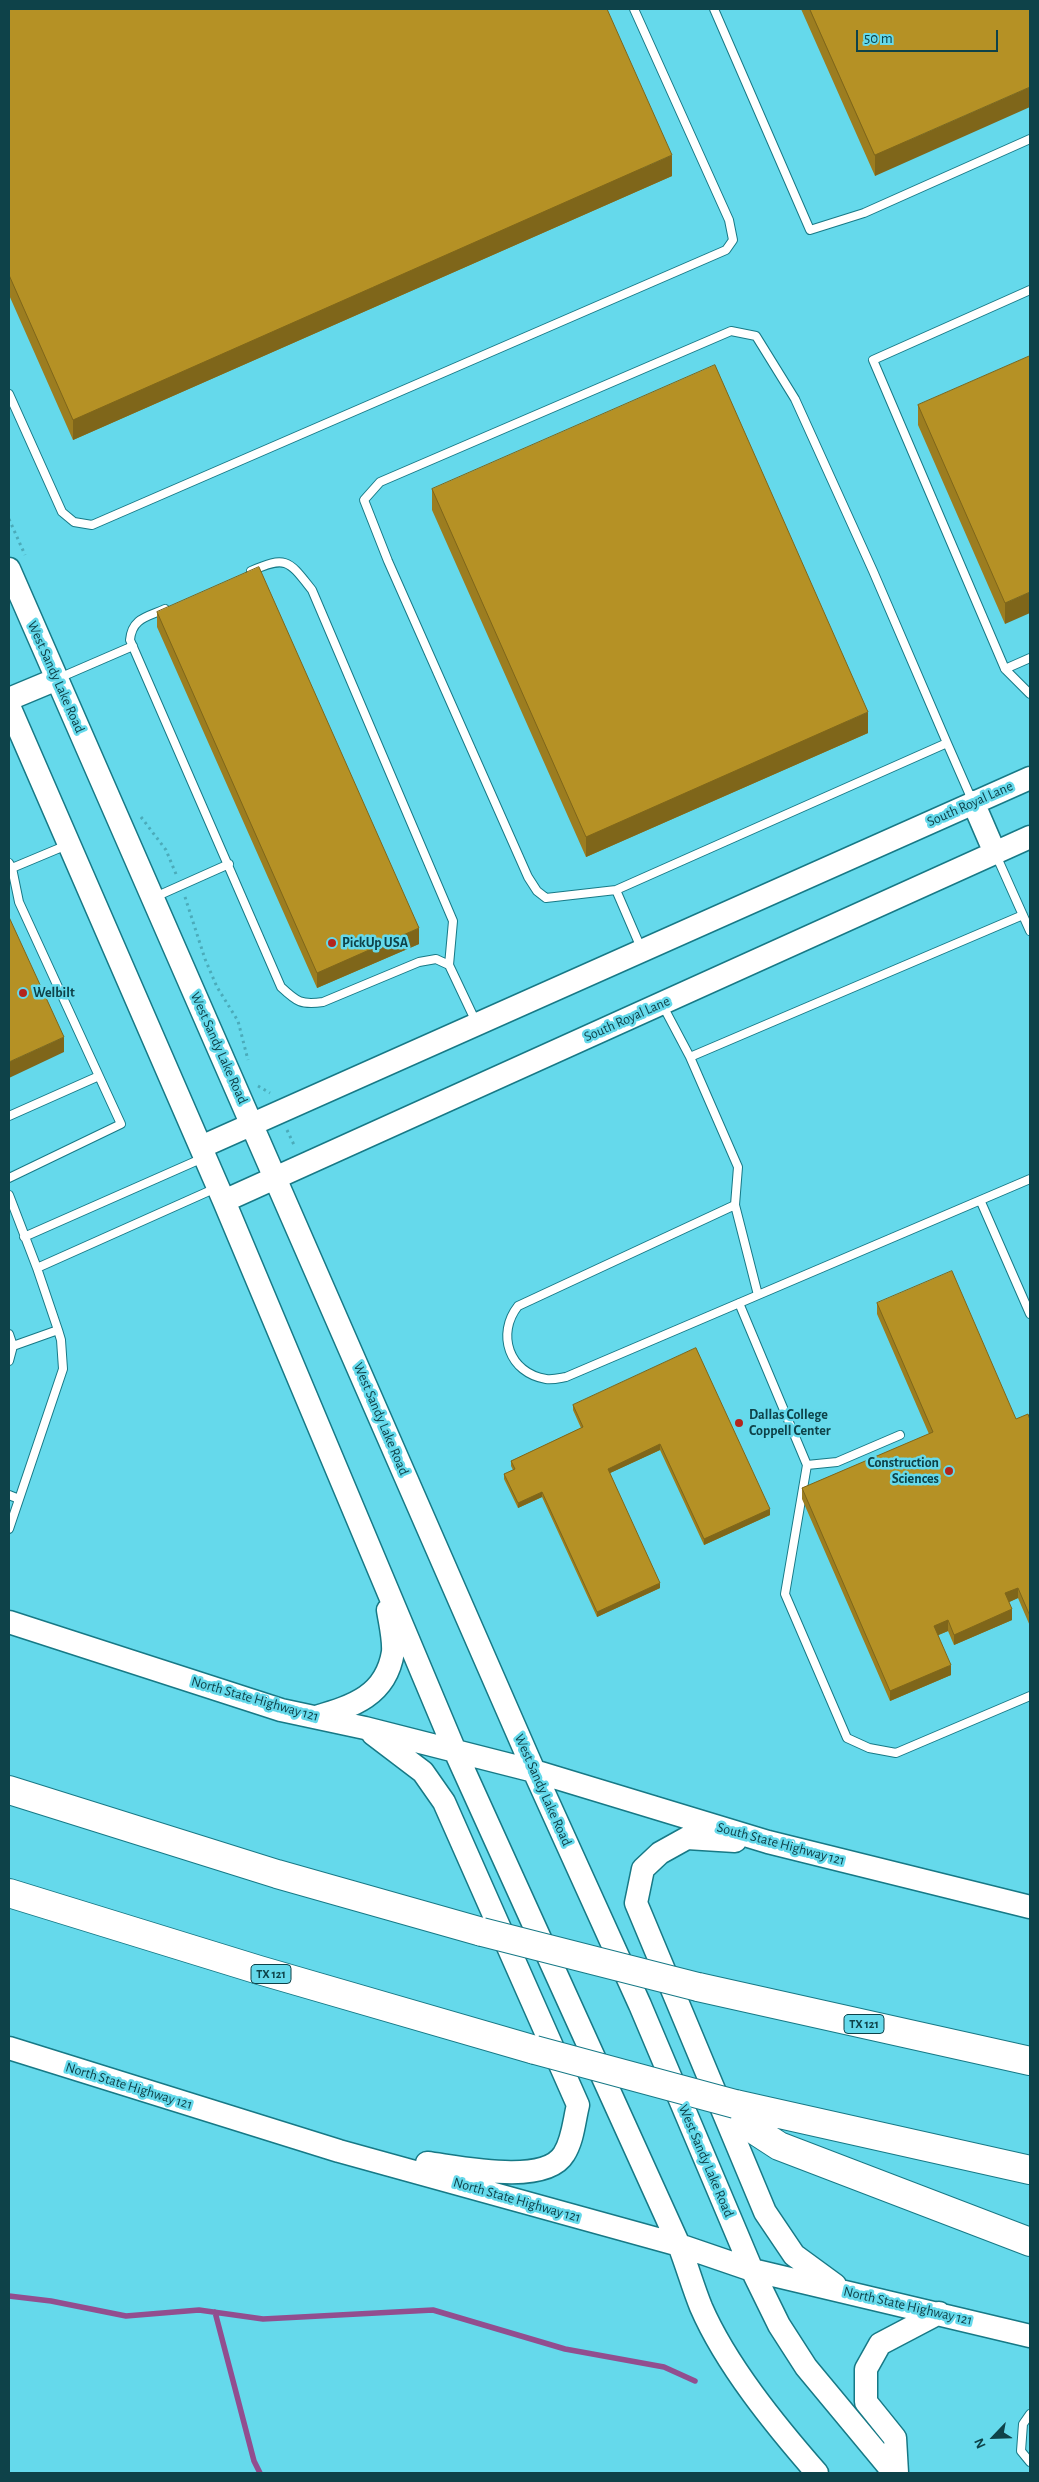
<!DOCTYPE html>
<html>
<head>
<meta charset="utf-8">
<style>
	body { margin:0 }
	#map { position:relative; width:1039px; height:2482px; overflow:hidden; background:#65d9eb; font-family:"Alegreya Sans",sans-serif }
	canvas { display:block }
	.frame { position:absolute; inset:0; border:10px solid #0e4249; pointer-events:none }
	.north { position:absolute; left:969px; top:2412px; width:50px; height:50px; -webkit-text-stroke:4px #65d9eb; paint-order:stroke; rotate:246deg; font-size:14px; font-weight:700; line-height:20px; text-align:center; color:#0e4249 }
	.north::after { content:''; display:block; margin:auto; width:18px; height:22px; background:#0e4249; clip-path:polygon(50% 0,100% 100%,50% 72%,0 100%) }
	.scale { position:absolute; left:856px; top:30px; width:142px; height:22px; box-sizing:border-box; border:2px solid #0e4249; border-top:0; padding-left:6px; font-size:15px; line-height:18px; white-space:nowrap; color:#0e4249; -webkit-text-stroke:4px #65d9eb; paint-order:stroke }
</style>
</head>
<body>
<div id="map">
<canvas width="1039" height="2482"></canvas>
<div class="frame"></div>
<div class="north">N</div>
<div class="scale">50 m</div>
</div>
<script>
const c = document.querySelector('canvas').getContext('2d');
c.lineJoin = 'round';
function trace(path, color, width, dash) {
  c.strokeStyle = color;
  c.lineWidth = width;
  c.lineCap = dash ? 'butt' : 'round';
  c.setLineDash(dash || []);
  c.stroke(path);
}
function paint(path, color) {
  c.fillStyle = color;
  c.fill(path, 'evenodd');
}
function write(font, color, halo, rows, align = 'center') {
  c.font = font + ' "Alegreya Sans",sans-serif';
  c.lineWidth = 5;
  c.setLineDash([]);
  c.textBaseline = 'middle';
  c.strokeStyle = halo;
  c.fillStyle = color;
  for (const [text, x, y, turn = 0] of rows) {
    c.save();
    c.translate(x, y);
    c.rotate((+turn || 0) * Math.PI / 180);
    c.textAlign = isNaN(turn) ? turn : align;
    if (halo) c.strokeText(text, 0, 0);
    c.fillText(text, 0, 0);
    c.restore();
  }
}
trace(new Path2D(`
	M9 2296 51 2301 126 2316 199 2310 263 2319 433 2310 565 2349 664 2367 695 2381
	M215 2312 254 2461 260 2473`), '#924e8f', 5.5);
const service = new Path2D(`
	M714 9 810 230 864 213 1030 139
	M1030 290 873 360 1005 669 1030 658
	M9 394 62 512 74 522 92 525 726 250 733 240 729 220 634 9
	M251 571C287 555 289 561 312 590L453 921 449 965
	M165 609C147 617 132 618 130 640L281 987C297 1002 301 1005 323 1002L419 962 436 959 449 965 476 1022
	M1005 669 1030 694
	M59 678 133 646
	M996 855 1030 931
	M9 863 12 868 67 845
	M616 890 546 898 537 891 528 877 388 561 364 500 380 482 731 331 756 336 795 399 873 571 947 743
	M155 897 229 864
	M641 948 616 890 947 743 972 800
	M663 1006 690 1057 738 1167 735 1205 758 1295
	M690 1057 1023 915
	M9 1116 99 1076
	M9 1178 121 1124 19 902 12 868
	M9 1195 37 1268 58 1330 61 1340 63 1369 9 1529
	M981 1202 1030 1314
	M735 1205 518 1306C496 1334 509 1373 546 1379 553 1380 560 1378 566 1377L1030 1179
	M24 1237 203 1158
	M37 1268 216 1188
	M739 1303 807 1465 785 1594 847 1738 869 1748 896 1753 1030 1696
	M9 1334 13 1346 58 1330
	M9 1361 13 1346
	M807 1465 837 1462 900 1435
	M9 1495 19 1499
	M1030 2414 1023 2424 1021 2451 1030 2462`);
const secondary = new Path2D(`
	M9 569 534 1771 640 2005 752 2270 779 2325 806 2367 894 2473
	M9 699 57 679
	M9 706 224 1201 455 1751 679 2245C687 2266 693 2287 701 2307 726 2365 776 2426 817 2473
	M973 802 995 853
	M201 1147 1030 778
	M224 1201 1030 837
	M9 1622 281 1710 365 1728 534 1771 768 1842 1030 1907
	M316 1717C353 1706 386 1696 393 1652 394 1639 390 1623 388 1610
	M373 1734 423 1772 444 1802 578 2105C574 2121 573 2140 564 2154 545 2186 459 2167 427 2163
	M735 1841 687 1838 660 1853 643 1869 636 1903 765 2212 794 2255 835 2285
	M9 2048 339 2151 679 2245 752 2270 1030 2336
	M897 2473 895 2438 866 2402V2369L880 2344 939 2313`);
const motorway = new Path2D(`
	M9 1790 277 1874 482 1932
	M9 1893 259 1970 535 2050
	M698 1987 1030 2061
	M735 2104 756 2131 779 2146 1030 2242
	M735 2104 1030 2170`);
trace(service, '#177986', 10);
trace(secondary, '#177986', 25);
trace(motorway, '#177986', 30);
trace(new Path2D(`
	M9 519 25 555
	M141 817 166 850 176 874
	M185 897 205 959 217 987 238 1021 248 1060
	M258 1086 270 1093
	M287 1130 295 1147`), '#4babba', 3, [2.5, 4]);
trace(service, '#fff', 8);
trace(secondary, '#fff', 22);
trace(motorway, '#fff', 28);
const motorwayBridge = new Path2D(`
	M482 1932 698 1987
	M535 2050 735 2104`);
trace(motorwayBridge, '#177986', 30, []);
trace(motorwayBridge, '#fff', 28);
paint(new Path2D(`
	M9 9 672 176 73 440 9 295Z
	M801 9H1030L875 176Z
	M1030 356 1005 624 918 425V405Z
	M432 489 868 733 586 857 432 510Z
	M157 612 419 944 317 988 157 627Z
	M877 1303 1016 1419 1030 1420V1626L1018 1598 1009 1602 1012 1620 954 1645 948 1631 938 1635 951 1675 890 1701 802 1499V1488L929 1434 877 1314Z
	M696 1348 770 1515 704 1545 660 1450 610 1473 660 1588 597 1617 542 1497 518 1508 504 1479V1474L513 1470 511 1466V1461L581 1428 573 1410V1405Z`), '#9c7d20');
paint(new Path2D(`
	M1030 87V107L875 176V155Z
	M672 155V176L73 440V420Z
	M1030 592V613L1005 624V603Z
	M868 712V733L586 857V837Z
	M419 928V944L317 988V973Z
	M64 1037V1052L9 1078V1062Z
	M660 1444V1450L608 1474V1469Z
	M542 1492V1497L518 1508V1503Z
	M770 1509V1515L704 1545V1539Z
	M660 1583V1588L597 1617V1612Z
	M1018 1588V1598L1005 1604V1593Z
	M1012 1609V1620L954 1645V1635Z
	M948 1620V1631L934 1637V1626Z
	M951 1665V1675L890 1701V1691Z`), '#7f661a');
const building = new Path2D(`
	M9 9H607L672 155 73 420 9 275Z
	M810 9H1030V87L875 155Z
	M1030 356V592L1005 603 918 405Z
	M715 365 868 712 586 837 432 489Z
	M259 567 419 928 317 973 157 612Z
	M9 917 64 1037 9 1062Z
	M952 1271 1016 1419 1028 1414 1030 1420V1616L1018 1588 1005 1593 1012 1609 954 1635 948 1620 934 1626 951 1665 890 1691 802 1488 933 1432 877 1303Z
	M696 1348 770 1509 704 1539 660 1444 608 1469 660 1583 597 1612 542 1492 518 1503 504 1474 515 1469 511 1461 583 1427 573 1405Z`);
paint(building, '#b59125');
trace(building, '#7f661a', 1);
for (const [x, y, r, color] of [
	[332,943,5,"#b4251d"],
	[23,993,5,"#b4251d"],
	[739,1423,5,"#b4251d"],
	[949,1471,5,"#b4251d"]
]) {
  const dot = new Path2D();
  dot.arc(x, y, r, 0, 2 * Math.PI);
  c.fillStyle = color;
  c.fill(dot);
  trace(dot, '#65d9eb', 2);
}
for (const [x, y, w] of [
	[271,1974,40],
	[864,2024,40]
]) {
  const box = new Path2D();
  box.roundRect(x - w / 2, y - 9.5, w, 19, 4);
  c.fillStyle = '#65d9eb';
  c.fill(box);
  trace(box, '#0e4249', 1);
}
write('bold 12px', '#0e4249', null, [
	["TX 121",271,1974],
	["TX 121",864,2024]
]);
write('14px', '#0e4249', '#65d9eb', [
	["West Sandy Lake Road",56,677,66],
	["South Royal Lane",970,804,-24],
	["South Royal Lane",627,1019,-24],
	["West Sandy Lake Road",219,1048,66],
	["West Sandy Lake Road",381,1419,67],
	["North State Highway 121",255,1699,16],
	["West Sandy Lake Road",543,1790,66],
	["South State Highway 121",781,1844,15],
	["North State Highway 121",129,2086,17],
	["West Sandy Lake Road",706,2161,67],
	["North State Highway 121",517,2200,16],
	["North State Highway 121",908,2306,13]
]);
write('bold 14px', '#0e4249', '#65d9eb', [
	["PickUp USA",342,943],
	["Welbilt",33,993],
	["Dallas College",749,1415],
	["Coppell Center",749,1431],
	["Construction",939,1463,"right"],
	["Sciences",939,1479,"right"]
], 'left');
</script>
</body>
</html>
